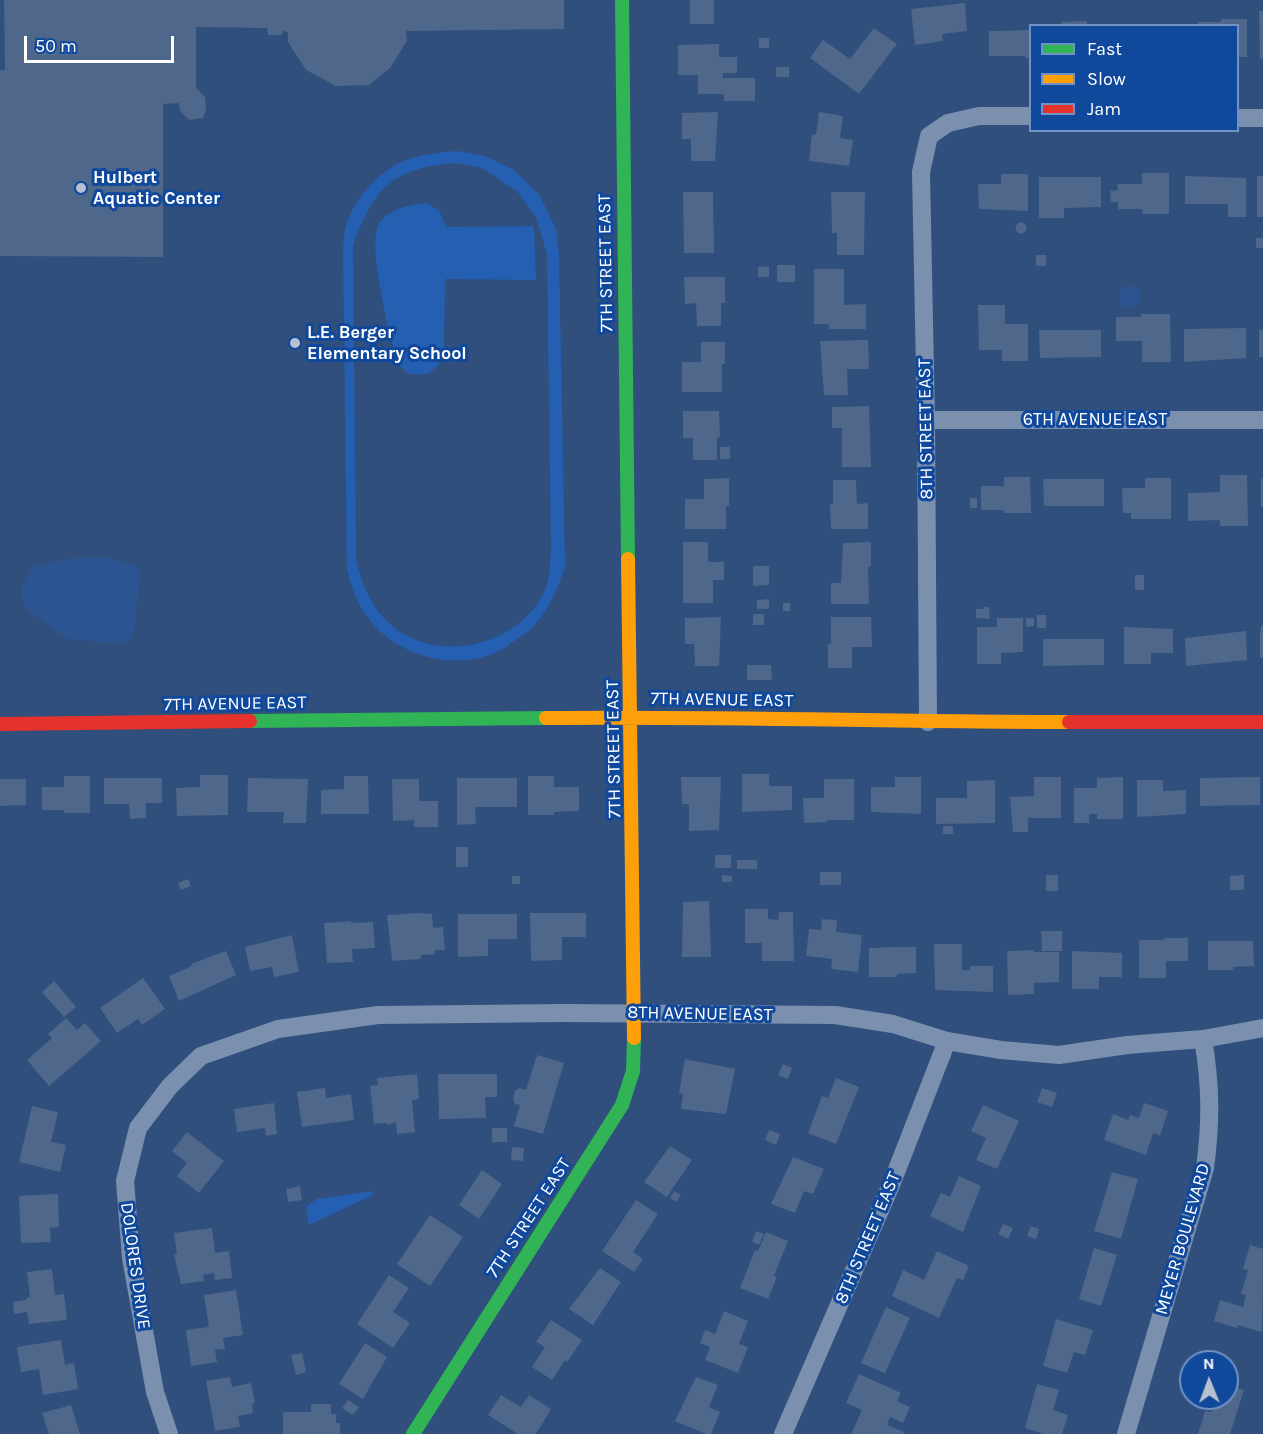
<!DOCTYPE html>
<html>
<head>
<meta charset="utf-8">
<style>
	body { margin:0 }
	#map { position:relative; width:1263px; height:1434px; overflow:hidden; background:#304f7c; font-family:Karla,sans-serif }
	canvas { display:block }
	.legend { position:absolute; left:1029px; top:24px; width:210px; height:108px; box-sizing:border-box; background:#10499c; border:2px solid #7092c4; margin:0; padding:8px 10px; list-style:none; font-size:18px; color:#fff }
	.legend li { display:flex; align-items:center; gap:12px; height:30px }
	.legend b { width:30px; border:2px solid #7092c4 }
	.north { position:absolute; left:1179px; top:1350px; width:60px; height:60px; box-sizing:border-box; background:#10499c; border:2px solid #7092c4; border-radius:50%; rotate:359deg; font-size:16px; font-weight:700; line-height:24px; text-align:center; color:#fff }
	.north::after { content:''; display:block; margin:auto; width:21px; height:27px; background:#b7c1d1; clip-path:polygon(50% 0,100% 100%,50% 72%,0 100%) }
	.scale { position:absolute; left:24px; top:36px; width:150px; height:27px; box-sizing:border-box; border:3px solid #fff; border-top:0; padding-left:8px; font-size:18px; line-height:21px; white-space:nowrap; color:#fff; -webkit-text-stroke:4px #10499c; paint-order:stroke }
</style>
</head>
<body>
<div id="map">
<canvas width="1263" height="1434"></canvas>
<ul class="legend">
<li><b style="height:8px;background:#30b455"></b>Fast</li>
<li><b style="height:8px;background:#ff9f0a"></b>Slow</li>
<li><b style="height:8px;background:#e5322d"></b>Jam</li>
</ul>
<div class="north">N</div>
<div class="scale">50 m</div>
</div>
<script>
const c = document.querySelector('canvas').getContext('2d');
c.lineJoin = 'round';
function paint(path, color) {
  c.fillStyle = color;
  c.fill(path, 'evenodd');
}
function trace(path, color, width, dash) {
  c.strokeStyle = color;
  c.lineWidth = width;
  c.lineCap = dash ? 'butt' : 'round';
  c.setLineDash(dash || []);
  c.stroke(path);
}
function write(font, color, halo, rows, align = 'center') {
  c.font = font + ' Karla,sans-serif';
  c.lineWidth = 6;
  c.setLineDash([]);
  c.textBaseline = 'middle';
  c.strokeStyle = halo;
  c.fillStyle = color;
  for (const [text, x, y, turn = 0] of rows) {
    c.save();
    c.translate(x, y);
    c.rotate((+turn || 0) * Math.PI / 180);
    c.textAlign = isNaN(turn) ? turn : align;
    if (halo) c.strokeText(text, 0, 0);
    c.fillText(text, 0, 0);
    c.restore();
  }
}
paint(new Path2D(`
	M457 151 485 156 514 170 539 194 556 229 559 253 565 567C557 590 549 610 532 628 528 632 522 635 517 639 509 645 499 652 490 655 446 670 392 653 366 615 356 601 351 586 347 569L343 250C344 241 344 231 347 223 356 195 383 167 411 158 426 154 441 152 457 151ZM456 163 482 168 518 192 536 217 547 254 551 549C550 562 550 577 545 590 522 643 446 663 399 631 373 613 364 589 356 561L353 246C374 188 392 168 456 163Z
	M426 203 439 210 446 227 534 226 536 280 445 279 444 355 438 366 427 374H409L397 363C391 336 365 243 380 222 391 208 410 205 426 203Z
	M373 1191V1195L309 1225 306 1207 316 1199Z`), '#245fb2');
paint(new Path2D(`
	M1119 297a11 11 0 1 1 22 0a11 11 0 1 1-22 0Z
	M74 558H107L137 566 140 574 135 628 130 640 119 644 67 639 25 608 21 595 23 583 33 566Z`), '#2b5490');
paint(new Path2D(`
	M4 0H564V29L406 31 407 41 390 68 369 85 336 86 306 70 288 42V32L282 31V35H268L267 28 196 27V88L205 97 206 109 203 118 189 120 181 112 178 103 163 104V257L0 256V70H5Z
	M690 0H714V24H690Z
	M965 3 967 31 942 34 943 41 915 45 911 9Z
	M1259 11H1263V59H1260Z
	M1221 19H1247V57H1238V26H1198V22H1221Z
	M1087 21V26H1061V22Z
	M874 28 897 44 859 94 810 58 823 40 850 59Z
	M1030 30V58H1025V56H989V31Z
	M759 38H769V48H759Z
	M719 44V57H737V73H723V78H755V101H724V94H698V75H678V45Z
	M776 67H789V77H776Z
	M718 112 715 161H691V139H682V113Z
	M819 112 843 116 840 138 853 140 849 166 809 161 812 134 816 135Z
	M1142 173H1169V214H1143L1142 209H1118V202H1111L1110 191 1118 190 1117 184H1142Z
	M1001 174H1028V211L979 209 978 184H1001Z
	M1185 176 1246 178V217H1228V204H1185Z
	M1257 176H1263V217H1257Z
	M1039 177H1101V207L1064 208V218H1039Z
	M683 192H713L714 253H684Z
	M831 192H865L864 255H837V233H832Z
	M1015.5 228a5.5 5.5 0 1 1 11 0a5.5 5.5 0 1 1-11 0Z
	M1256 238H1263V248H1256Z
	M1036 255H1046V266H1036Z
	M777 265H795V282H777Z
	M769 266V277H758V267Z
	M814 269H844V305L866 304V329H829V324H814Z
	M684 277H725V303H721V326H697L696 303 685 304Z
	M978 305H1005V324H1028V361H1002V350H979Z
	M1141 314H1170L1171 362H1142V341H1116V317H1141Z
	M1246 328V358L1184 362V329Z
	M1039 330H1101V357L1040 358Z
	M1259 330H1263V357H1259Z
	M868 340 869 369H847L848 395H824L820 341Z
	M701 342H725V364H722V392H682V362H701Z
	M869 406 871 467H842V428H832V407Z
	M683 411H719L720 437H717V460H693V438H683Z
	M720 447H730V459H720Z
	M1220 475H1247L1248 526H1220V520L1188 521V493L1220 492Z
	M1004 477H1030L1031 513H1004V510H981V486H1004Z
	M729 478V506H726V529H685V499H704V479Z
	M1145 478H1171V519H1131V513H1123L1122 488H1145Z
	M1043 479H1104V506H1044Z
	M1261 479H1263V507H1261Z
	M833 480H856L857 504 868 503V529H831L830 504H833Z
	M970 498H977V508H970Z
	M683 542H708V562H724V580H713V603H683Z
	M871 542V566L868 567 869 604H831V583H841L843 543Z
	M753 566H769V585L753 586Z
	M1135 575H1144V590H1135Z
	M769 599V609H757V600Z
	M783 603H790V611H783Z
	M983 607H989L990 619 976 618V609H983Z
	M753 614H764V625H753Z
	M1037 615H1046V628H1037Z
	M721 617 719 666H695L694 644H685V618Z
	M831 617H871L872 647H852V668H828V644H831Z
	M997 618H1023V652L1001 653V664H977V627H997Z
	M1026 618H1034V626L1026 627Z
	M1263 625V658H1260V633L1261 626Z
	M1124 627 1173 629V653H1151V664H1124Z
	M1246 631 1247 660 1186 666 1185 638Z
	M1043 639H1104V665L1043 666Z
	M747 665H771L772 680H747Z
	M742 774H769V786H792V810L742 812Z
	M200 775H228V815L177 816 176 788 200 787Z
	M64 776H90V813H64V810H42V787H64Z
	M344 776H368L369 814H321V790L344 789Z
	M528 776H554V787H579V811L554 812V815H528Z
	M681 777H721L719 830 689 831V804H682Z
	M895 777H921V814L871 812V787H895Z
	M1034 777H1061V818H1028V832H1013L1010 797 1034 796Z
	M1123 777V819H1097V814H1089V823H1074V788H1097V778Z
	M1260 777V805L1200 806V778Z
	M104 778H162V803H146V818L130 819 129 804H104Z
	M248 778 308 779 306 823H283L284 812H247Z
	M457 778H517V807H475L476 824 457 825Z
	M0 779H26V805L0 806Z
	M392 779H419V801H438V827H414V820L393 821Z
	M824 779H854V820H827V822L804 823 803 798H824Z
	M995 780V823L936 824V798H967V781Z
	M1137 780H1163V791L1186 790V814L1137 817Z
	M943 826H953V834H943Z
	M456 847H468V867H456Z
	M715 855H731V868H715Z
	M737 860H757V869H737Z
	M820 872H841V885H820Z
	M722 875 732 876V882H722Z
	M1046 875H1058V891H1046Z
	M1244 875V890H1230V876Z
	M512 876H520V884H512Z
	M188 879 191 886 181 890 178 883Z
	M709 901 711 957H682L683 902Z
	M745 909H768V919L778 920 779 912H793L794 961H762V943H745Z
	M418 913 432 914 433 928 443 927 445 950H435V954L421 955V959L392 961 387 915Z
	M530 913H586V937H562V960L531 961Z
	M458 914H517V939H488V956L458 957Z
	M822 919 837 920 836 932 862 935 858 972 831 969 832 959 806 956 809 929 821 930Z
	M351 921V923L373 922 375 948 352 949 353 962 327 963 324 923Z
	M1041 931H1062V951H1042Z
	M292 935 299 972 274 977 272 967 250 971 245 947Z
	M1164 938H1188V961H1166V978H1139V940H1164Z
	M1208 941H1253L1254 966 1233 967V970H1208Z
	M934 944H962V970H970V966H993V992L935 990Z
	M894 947H916V973L897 974V977H869V948Z
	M1033 950 1034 952H1059V982L1034 983V994L1008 995 1007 951Z
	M226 951 236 975 179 1001 169 976 192 966 191 964Z
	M1072 951 1122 953V977H1099V989H1072Z
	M143 978 165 1009 142 1025 138 1019 117 1033 100 1008Z
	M54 981 76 1007 64 1017 42 992Z
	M66 1018 77 1030 85 1023 101 1041 49 1086 27 1060 52 1038 48 1034Z
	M537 1055 564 1063 543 1134 514 1126 520 1105 515 1104 513 1099 515 1091 520 1088 526 1090Z
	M685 1059 735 1069 726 1114 681 1109 683 1094 679 1093Z
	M783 1064 792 1068 788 1079 778 1075Z
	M417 1074 419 1099 412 1100 415 1132 397 1134 396 1122 387 1125V1123L374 1124 370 1086 378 1085 377 1078Z
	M438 1074H497V1097H485L486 1118 439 1119Z
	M836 1078 859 1087 836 1144 808 1133 822 1096 828 1098Z
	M325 1088 326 1098 351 1094 354 1120 302 1127 297 1092Z
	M1042 1088 1057 1093 1052 1107 1037 1102Z
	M274 1103 277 1134 266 1136 265 1128 237 1132 234 1109Z
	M1144 1103 1168 1111 1160 1136 1153 1133 1146 1155 1104 1140 1113 1114 1128 1120 1130 1115 1139 1118Z
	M983 1105 1019 1121 997 1169 976 1160 986 1138 971 1131Z
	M32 1106 58 1112 51 1142 66 1145 60 1172 19 1162Z
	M492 1128H507V1142H492Z
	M769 1130 780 1134 776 1145 765 1140Z
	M187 1132 224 1161 199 1193 177 1176 187 1163 172 1151Z
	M670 1146 692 1160 667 1197 644 1182Z
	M512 1147 524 1148 523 1161 511 1160Z
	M793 1157 824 1169 813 1194 804 1191 795 1213 771 1204Z
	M482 1170 502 1184 479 1219 459 1205Z
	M1112 1172 1138 1179 1121 1239 1094 1231Z
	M959 1176 981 1186 963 1232 930 1216 941 1193 950 1197Z
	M300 1186 302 1200 288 1202 286 1189Z
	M674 1191 681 1195 676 1202 670 1198Z
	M58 1194 59 1227 50 1228 51 1242 21 1243 19 1196Z
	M636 1200 658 1214 633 1252 643 1259 634 1272 602 1251Z
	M430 1215 463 1237 430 1286 397 1264Z
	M1003 1224 1013 1228 1008 1239 998 1234Z
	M1031 1226 1039 1229 1036 1239 1027 1236Z
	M212 1228 215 1253 229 1251 232 1278 215 1280 214 1273 203 1275 204 1281 181 1284 174 1255 177 1254 174 1233Z
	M756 1231 764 1234 759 1245 752 1242Z
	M766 1232 788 1241 774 1276 777 1277 768 1299 740 1288 755 1250 758 1251Z
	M1250 1245 1263 1249 1262 1332 1238 1325 1237 1328 1214 1321 1220 1300 1243 1307 1246 1295 1241 1294 1248 1270 1243 1269Z
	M1094 1248 1117 1255 1101 1306 1079 1299Z
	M937 1251 969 1266 963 1280 957 1278 939 1318 892 1296 903 1270 924 1280Z
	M600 1268 621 1282 593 1325 569 1309Z
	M52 1269 55 1295 64 1294 67 1320 29 1324 27 1312 14 1314 13 1302 26 1300V1298L30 1297 27 1272Z
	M389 1275 409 1288 393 1312 410 1323 393 1348 357 1324Z
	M236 1290 243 1335 223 1338 225 1349 215 1350 217 1362 191 1366 186 1330 209 1327 204 1295Z
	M886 1307 910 1318 885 1373 861 1363Z
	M724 1311 748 1321 739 1344 748 1347 738 1373 705 1360 710 1347 700 1343 705 1330 715 1334Z
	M1056 1319 1093 1330 1085 1355 1074 1352 1067 1373 1043 1366Z
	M551 1320 582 1340 567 1362 565 1360 552 1380 532 1367 545 1347 536 1342Z
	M61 1340 65 1365 74 1363 78 1389 43 1395 39 1369 21 1372 17 1347Z
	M365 1343 387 1357 363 1399 339 1384Z
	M302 1353 306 1372 296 1375 291 1355Z
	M859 1374 901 1393 897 1401 910 1407 903 1423 890 1417 887 1425 904 1432 903 1434H851L862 1410 846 1403Z
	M230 1377 232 1387 251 1383 255 1403H252L253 1413 238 1416 240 1427 215 1431 206 1381Z
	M696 1377 718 1385 709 1407 720 1412 711 1434H706L675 1421Z
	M1037 1384 1059 1390 1053 1410 1068 1415 1062 1434H1044L1025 1428Z
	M1227 1385 1244 1390 1230 1434H1198L1205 1411 1211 1412 1215 1400 1210 1398H1227Z
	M501 1395 521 1407 529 1395 551 1409 536 1434H518L488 1415Z
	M348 1400 359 1407 353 1415 342 1408Z
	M311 1404H331V1414H336V1423H340V1434H283V1412H311Z
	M71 1405 80 1434H49L42 1413Z`), '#4e678a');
trace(new Path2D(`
	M1238 118H1263
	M926 420H1263
	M928 722 926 420 921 172 929 136 948 123 979 116H1030
	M169 1434 155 1392 131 1258 125 1181 138 1128 170 1086 201 1056 278 1029 378 1015 563 1013 835 1015 893 1024 947 1041 1001 1050 1059 1055 1127 1045 1203 1039 1263 1028
	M783 1434 891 1185 947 1041
	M1126 1434 1205 1168C1211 1122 1211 1085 1203 1039`), '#7b90ae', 18);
trace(new Path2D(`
	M622 0 628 559
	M250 721 546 718
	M413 1434 622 1105 633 1071 634 1038`), '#30b455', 14);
trace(new Path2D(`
	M628 559 634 1038
	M546 718C720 716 895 722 1069 722`), '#ff9f0a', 14);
trace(new Path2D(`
	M1069 722H1263
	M0 724 250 721`), '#e5322d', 14);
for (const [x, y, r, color] of [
	[81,188,6,"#b7c1d1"],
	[295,343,6,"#b7c1d1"]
]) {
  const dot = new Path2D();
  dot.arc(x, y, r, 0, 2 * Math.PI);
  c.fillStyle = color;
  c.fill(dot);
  trace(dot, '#10499c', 2);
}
write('bold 18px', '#fff', '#10499c', [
	["Hulbert",93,178],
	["Aquatic Center",93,199],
	["L.E. Berger",307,333],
	["Elementary School",307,354]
], 'left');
write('18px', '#fff', '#10499c', [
	["7TH STREET EAST",606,263,-91],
	["6TH AVENUE EAST",1095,420],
	["8TH STREET EAST",926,429,-91],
	["7TH AVENUE EAST",722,700,1],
	["7TH AVENUE EAST",235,704,-1],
	["7TH STREET EAST",614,749,-91],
	["8TH AVENUE EAST",700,1014,1],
	["7TH STREET EAST",529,1218,-57],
	["8TH STREET EAST",868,1238,-67],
	["MEYER BOULEVARD",1183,1239,-74],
	["DOLORES DRIVE",135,1266,82]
]);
</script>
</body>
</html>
